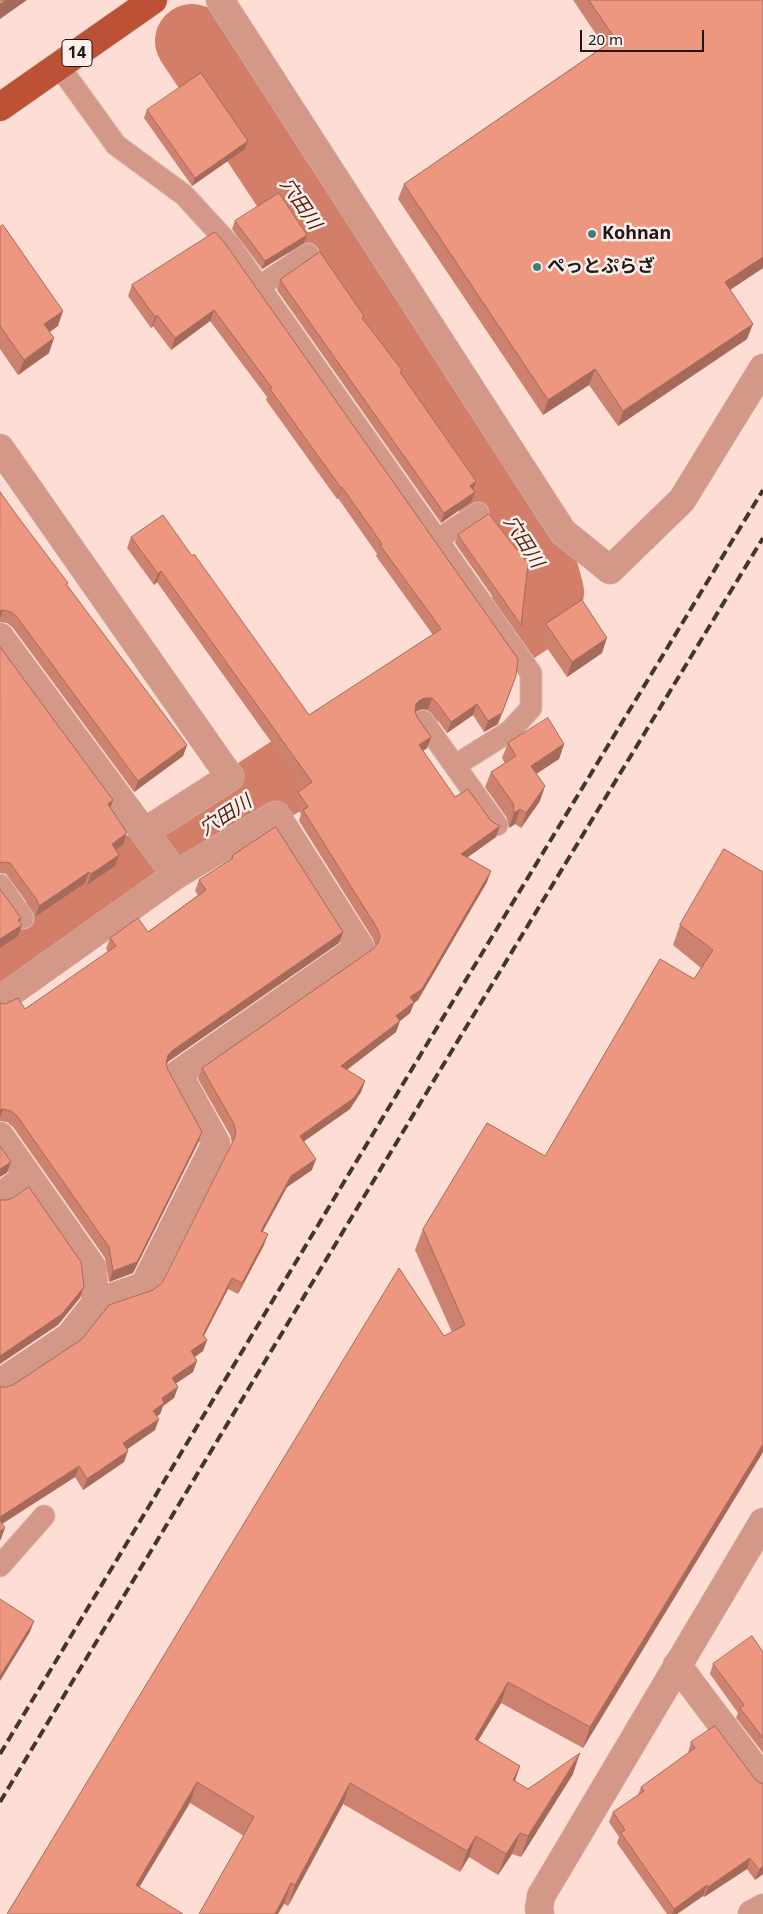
<!DOCTYPE html>
<html>
<head>
<meta charset="utf-8">
<style>
	body { margin:0 }
	#map { position:relative; width:763px; height:1914px; overflow:hidden; background:#feddd4; font-family:"Noto Sans",sans-serif }
	canvas { display:block }
	.scale { position:absolute; left:580px; top:30px; width:124px; height:22px; box-sizing:border-box; border:2px solid #221714; border-top:0; padding-left:6px; font-size:15px; line-height:18px; white-space:nowrap; color:#221714; -webkit-text-stroke:4px #fdefeb; paint-order:stroke }
</style>
</head>
<body>
<div id="map">
<canvas width="763" height="1914"></canvas>
<div class="scale">20 m</div>
</div>
<script>
const c = document.querySelector('canvas').getContext('2d');
c.lineJoin = 'round';
function trace(path, color, width, dash) {
  c.strokeStyle = color;
  c.lineWidth = width;
  c.lineCap = dash ? 'butt' : 'round';
  c.setLineDash(dash || []);
  c.stroke(path);
}
function paint(path, color) {
  c.fillStyle = color;
  c.fill(path, 'evenodd');
}
function write(font, color, halo, rows, align = 'center') {
  c.font = font + ' "Noto Sans","Noto Sans JP",sans-serif';
  c.lineWidth = 5;
  c.setLineDash([]);
  c.textBaseline = 'middle';
  c.strokeStyle = halo;
  c.fillStyle = color;
  for (const [text, x, y, turn = 0] of rows) {
    c.save();
    c.translate(x, y);
    c.rotate((+turn || 0) * Math.PI / 180);
    c.textAlign = isNaN(turn) ? turn : align;
    if (halo) c.strokeText(text, 0, 0);
    c.fillText(text, 0, 0);
    c.restore();
  }
}
trace(new Path2D(`
	M0 965 70 917 534 614 547 592 540 566 192 41`), '#d27e68', 74);
const lane = new Path2D(`
	M59 66 116 145 184 195 230 245 531 673V708L510 731 456 765
	M260 286 308 254
	M437 540 478 513
	M423 721 497 825
	M0 885 23 918
	M0 1566 44 1516`);
const street = new Path2D(`
	M220 0 563 532 610 570 682 500 763 368
	M0 448 230 777 144 832
	M0 637 176 875
	M0 1000 176 875 276 815 360 947 178 1074 216 1143 144 1286 96 1303
	M0 1136 92 1267 96 1303 69 1337 0 1383
	M0 1196 28 1177
	M677 1665 763 1779
	M540 1914 539 1909 541 1896 763 1522
	M752 1914 763 1908`);
const primary = new Path2D(`
	M0 107 153 0`);
trace(lane, '#d6b9b1', 23);
trace(street, '#d6b9b1', 29);
trace(primary, '#d6b9b1', 29);
trace(lane, '#d49888', 21);
trace(street, '#d49888', 28);
trace(primary, '#bc5135', 28);
trace(new Path2D(`
	M0 1754 424 1049 763 490
	M0 1802 445 1062 763 538`), '#433531', 4, [10, 5]);
paint(new Path2D(`
	M573 0H763V268L730 290 747 339 618 426 589 385 543 415 398 199 404 184 604 46Z
	M147 110 248 141 245 149 192 186 144 118Z
	M235 221 307 235 304 243 262 269 232 229Z
	M0 227 58 326 50 332 49 353 18 375 0 349Z
	M215 232 498 724 484 732 473 715 447 733 433 714 428 709H421L416 711 415 712 417 717 431 737 427 748 423 751 455 797 496 837 467 857 487 882 418 1000 414 1003 410 1013 400 1021 396 1032 347 1070 365 1081 361 1092 350 1109 304 1141 312 1170 287 1187 263 1231 264 1245 238 1294 228 1289 204 1336 207 1340 203 1351 195 1357 193 1372 176 1383 178 1387 174 1398 163 1406 160 1414 157 1416 155 1430 127 1449 124 1462 83 1490 75 1477 2 1524 1 1539 0 1540V1387H6L13 1385 82 1339 153 1290 162 1283 232 1143 230 1135 198 1079 202 1068 373 949 375 946 373 939 299 821 301 814 294 803 298 792 304 788 157 582 154 585 127 548 131 537 192 556 309 715 433 635 376 556 377 554 338 498 337 499 266 400 267 397 210 321 171 350 153 326 151 328 128 296 132 285Z
	M280 280 364 316 363 319 476 481 473 490 471 502 441 523 277 290Z
	M0 492 87 612 187 745 183 756 134 792 13 628 7 623 0 622Z
	M458 535 521 625 518 633 455 543Z
	M546 624 602 653 567 677 541 639Z
	M0 647 110 808 123 845 116 850 115 866 87 885 85 883 35 917 33 911 6 874 0 873Z
	M508 743 564 744 559 759 536 774 540 801 521 828 515 824 509 828 507 818 485 787 491 772 505 763 502 758Z
	M724 849 763 1452 583 1748 501 1703 478 1741 515 1781 528 1789 573 1774 521 1857 512 1854 498 1875 469 1857 460 1872 343 1804 288 1906 284 1904 244 1836 190 1803 7 1914 444 1336 452 1332 415 1250 423 1229 545 1156 694 979 701 968 673 945 680 925Z
	M232 856 343 932 339 943 169 1061 167 1064 168 1070 202 1132 198 1143 133 1273 109 1282 105 1258 13 1127 7 1122 0 1121V1003L25 1009 108 952 106 949 110 938 148 932 198 895 195 891 199 880 230 860Z
	M763 1652V1753L736 1718 738 1713 710 1674 713 1664Z
	M691 1742 755 1779 760 1783 763 1874 755 1880 747 1869 704 1897 703 1896 677 1914H667L617 1843 619 1837 609 1822 613 1812 638 1795 641 1787 688 1753Z`), '#cc826e');
paint(new Path2D(`
	M6 0H27L0 19V4Z
	M248 141 245 149 192 186 195 178Z
	M307 235 304 243 262 269 265 261Z
	M763 257V268L719 297 725 282Z
	M214 310 210 321 171 350 175 338Z
	M63 311 58 326 39 339 44 324Z
	M157 315 153 326 151 328 155 317Z
	M753 324 747 339 618 426 623 411Z
	M54 338 49 353 18 375 24 360Z
	M595 369 589 385 543 415 548 400Z
	M476 481 473 491 470 486Z
	M342 487 338 498 337 499 341 488Z
	M475 492 471 502 441 523 444 513Z
	M161 571 157 582 154 585 158 574Z
	M3 610 0 618V611Z
	M607 638 602 653 567 677 572 662Z
	M512 687 498 724 484 732 488 721Z
	M425 698H432L428 709H421L416 711 412 715 416 704 420 700Z
	M477 704 473 715 447 733 451 722Z
	M431 737 427 748 415 756 419 745Z
	M564 744 559 759 525 781 531 766Z
	M187 745 183 756 134 792 138 781Z
	M545 786 540 801 521 828 526 813Z
	M113 800 109 811 108 804Z
	M520 809 515 824 509 828 514 813Z
	M500 826 496 837 457 865 461 854Z
	M127 833 123 845 108 855 112 844Z
	M119 855 115 866 87 885 91 874Z
	M491 871 487 882 418 1000 414 1003 410 1013 392 1027 396 1016 410 997Z
	M89 872 85 883 35 917 39 906Z
	M21 918 18 928 22 925 18 936 0 948V939L18 920Z
	M343 932 339 943 169 1061 164 1066 168 1055 173 1050Z
	M400 1021 396 1032 337 1077 341 1066Z
	M365 1081 361 1092 350 1109 296 1147 300 1136Z
	M3 1109 0 1118V1110Z
	M202 1132 198 1143 133 1273 109 1282 113 1271Z
	M316 1159 312 1170 287 1187 257 1242 261 1231 291 1176Z
	M11 1162 7 1173 0 1177V1169Z
	M268 1234 264 1245 238 1294 242 1283Z
	M232 1278 228 1289 199 1345 207 1340 203 1351 187 1362 191 1351 203 1335Z
	M84 1287 80 1298 58 1325 0 1364V1356Z
	M197 1361 193 1372 168 1389 172 1378Z
	M178 1387 174 1398 163 1406 160 1414 149 1422 153 1411 162 1398Z
	M159 1419 155 1430 119 1455 123 1443Z
	M763 1444V1452L583 1748 590 1727Z
	M128 1451 124 1462 83 1490 87 1479Z
	M79 1466 75 1477 0 1525V1517Z
	M5 1528 1 1539 0 1540V1531Z
	M34 1621 30 1632 0 1681V1676Z
	M508 1682 501 1703 467 1759 475 1739Z
	M580 1753 573 1774 521 1857 528 1836Z
	M520 1766 513 1787V1780Z
	M197 1782 190 1803 128 1906 136 1885Z
	M350 1783 343 1804 288 1906 295 1885Z
	M520 1833 512 1854 498 1875 506 1854Z
	M476 1836 469 1857 460 1872 467 1851Z
	M750 1858 747 1869 704 1897 708 1887Z
	M763 1866V1874L755 1880 759 1870Z
	M291 1883 284 1904 278 1914H275Z
	M707 1885 703 1896 677 1914H672L674 1909Z`), '#a66a5a');
const building = new Path2D(`
	M0 0H6L0 4Z
	M589 0H763V257L725 282 753 324 623 411 595 369 548 400 404 184 615 39Z
	M201 73 248 141 195 178 147 110Z
	M279 193 307 235 265 261 235 221Z
	M3 225 63 311 44 324 54 338 24 360 0 326V227Z
	M215 232 224 242 518 659 516 676 502 713 488 721 477 704 451 722 437 703 432 698H425L420 700 416 704 415 711 417 717 431 737 419 745 455 797 468 789 491 821 500 826 461 854 491 871 422 989 410 997 414 1002 396 1016 400 1021 341 1066 365 1081 354 1098 300 1136 316 1159 291 1176 261 1231 268 1234 242 1283 232 1278 203 1335 207 1340 191 1351 197 1361 172 1378 178 1387 162 1398 164 1403 153 1411 159 1419 123 1443 128 1451 87 1479 79 1466 0 1517V1387H6L13 1385 82 1339 109 1305 153 1290 162 1283 234 1139 236 1132 234 1124 202 1068 373 949 378 943 380 936 377 928 303 810 308 807 298 792 312 782 161 571 158 574 131 537 163 515 192 556 194 554 309 715 441 629 380 545 382 544 342 487 341 488 270 389 272 388 214 310 175 338 157 315 155 317 132 285Z
	M320 252 364 316 362 318 402 370 400 372 476 481 470 486 475 492 444 513 280 280Z
	M0 492 18 517 68 583 66 584 87 612 187 745 138 781 17 617 11 612 3 610 0 611Z
	M489 514 528 564 521 625 458 535Z
	M582 600 607 638 572 662 546 624Z
	M0 647 113 800 108 804 127 833 112 844 119 855 91 874 89 872 39 906 37 900 10 863 2 862 0 863Z
	M548 718 564 744 531 766 545 786 526 813 520 809 514 813 513 803 491 772 516 756 508 743Z
	M276 827 343 932 173 1050 168 1055 166 1063 168 1070 202 1132 137 1262 113 1271 109 1247 17 1116 11 1111 3 1109 0 1110V1003L5 1004 18 998 25 1009 116 946 110 938 138 918 148 932 206 890 199 880 233 858 232 856Z
	M724 849 763 872V1444L590 1727 508 1682 475 1739 520 1766 513 1780 528 1789 580 1753 528 1836 520 1833 506 1854 476 1836 467 1851 350 1783 295 1885 291 1883 275 1914H199L254 1817 197 1782 136 1885 183 1914H7L399 1268 444 1336 465 1325 423 1229 487 1123 545 1156 660 959 694 979 713 950 680 925Z
	M0 889 21 918 18 920 22 925 0 939Z
	M0 1146 11 1162 0 1169Z
	M29 1187 81 1262 84 1287 62 1314 0 1356V1200H6L13 1198Z
	M0 1520 5 1528 0 1531Z
	M0 1599 34 1621 0 1676Z
	M752 1636 763 1652V1738L740 1708 744 1705 713 1664Z
	M715 1726 755 1779 760 1783H763V1866L759 1870 750 1858 708 1887 707 1885 674 1909 621 1833 625 1830 613 1812 644 1791 641 1787 695 1748 691 1742Z`);
paint(building, '#ed9780');
trace(building, '#a66a5a', 1);
for (const [x, y, r, color] of [
	[592,234,5,"#3a8179"],
	[537,267,5,"#3a8179"]
]) {
  const dot = new Path2D();
  dot.arc(x, y, r, 0, 2 * Math.PI);
  c.fillStyle = color;
  c.fill(dot);
  trace(dot, '#fdefeb', 2);
}
for (const [x, y, w] of [
	[77,53,30]
]) {
  const box = new Path2D();
  box.roundRect(x - w / 2, y - 13.5, w, 27, 4);
  c.fillStyle = '#fdefeb';
  c.fill(box);
  trace(box, '#221714', 1);
}
write('bold 16px', '#221714', null, [
	["14",77,53]
]);
write('bold 18px', '#221714', '#fdefeb', [
	["Kohnan",602,234],
	["ぺっとぷらざ",547,267]
], 'left');
write('italic 19px', '#501b0d', '#fdefeb', [
	["穴田川",300,204,56],
	["穴田川",523,542,58],
	["穴田川",226,816,-33]
]);
</script>
</body>
</html>
